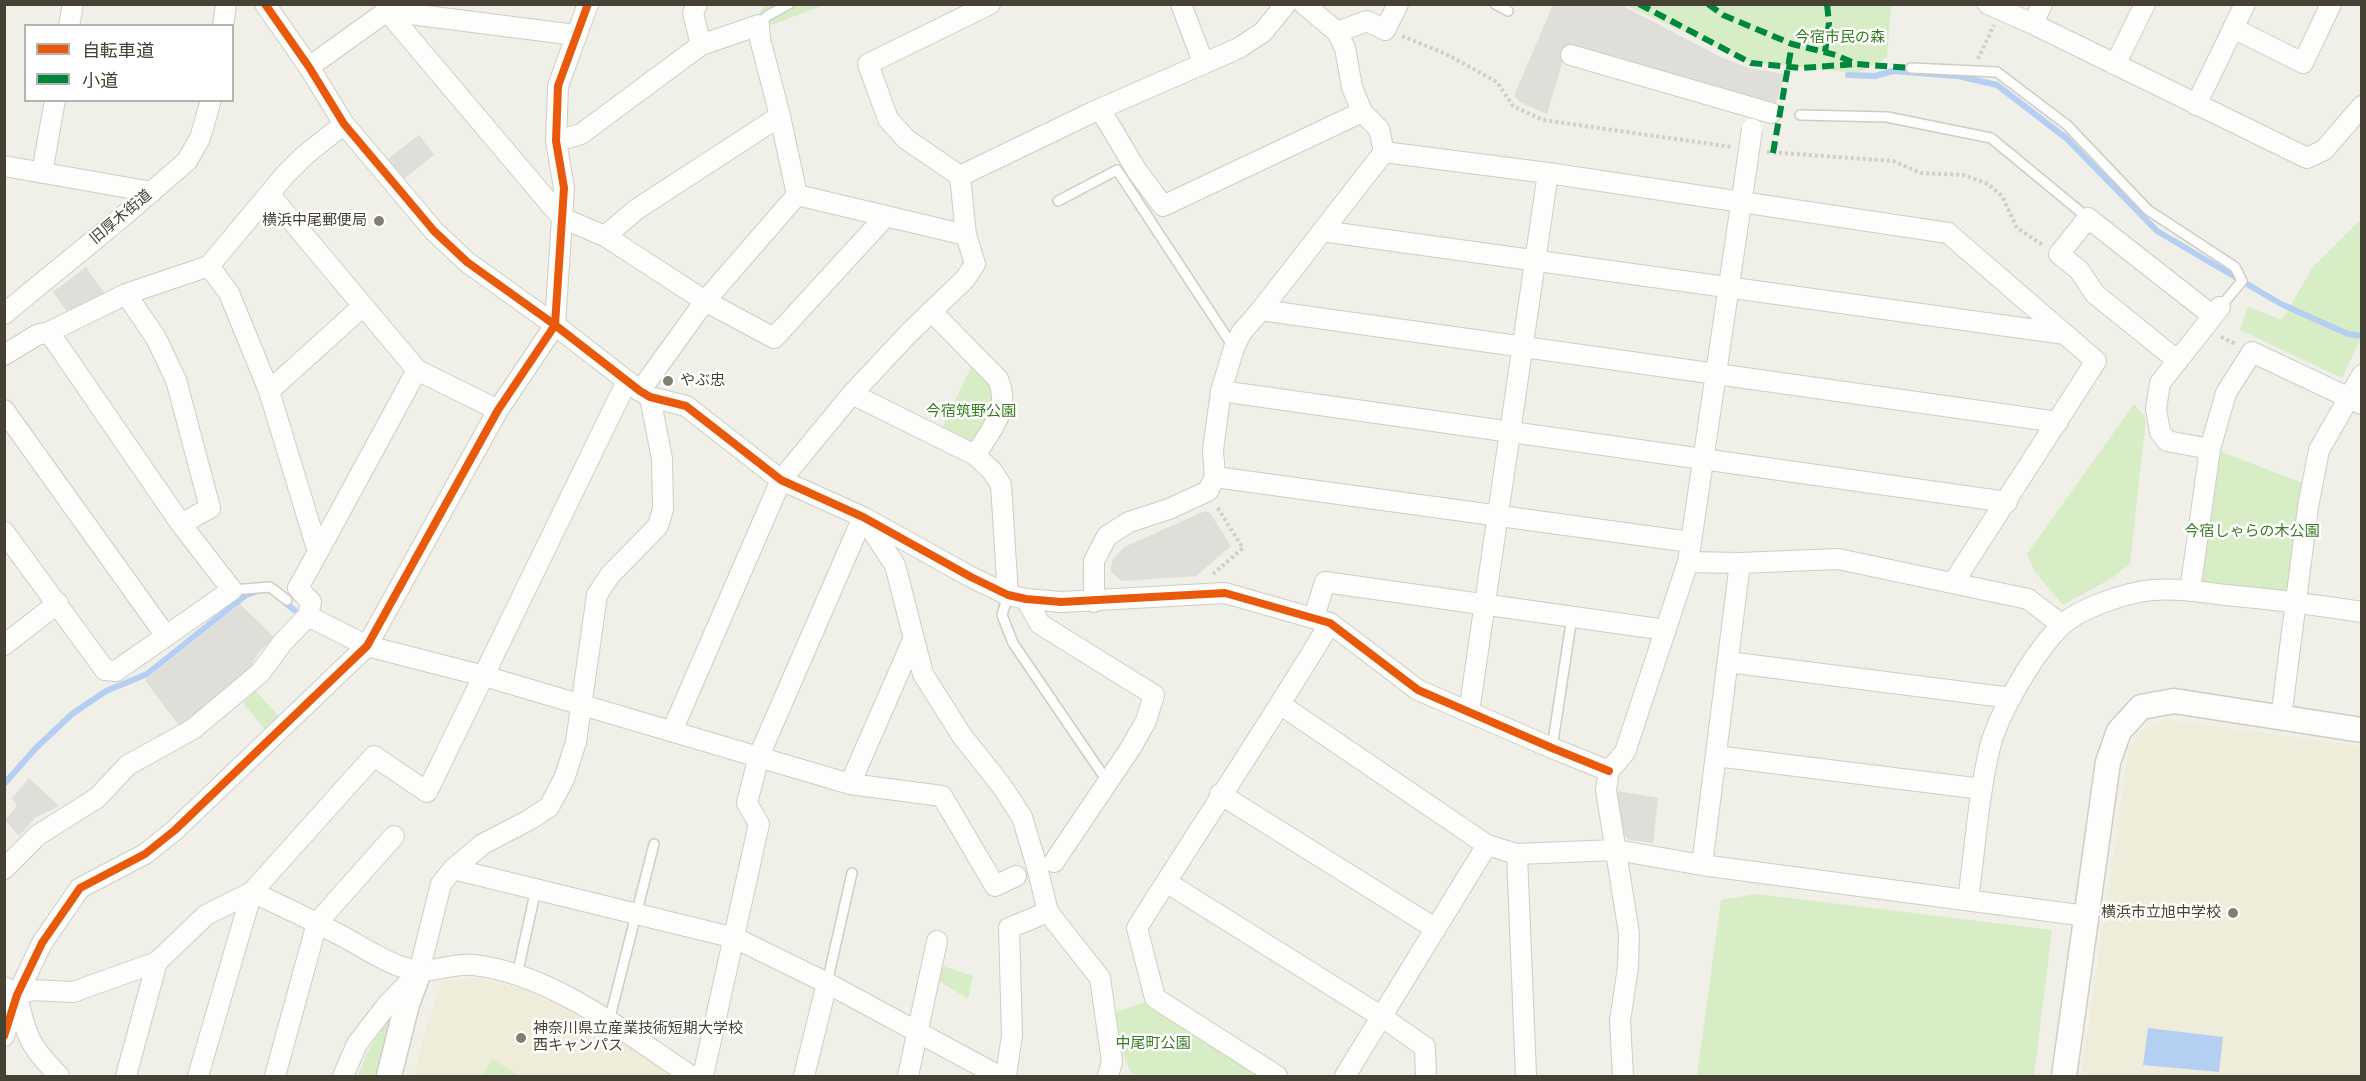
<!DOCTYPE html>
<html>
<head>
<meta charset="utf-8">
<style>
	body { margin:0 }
	#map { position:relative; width:2366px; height:1081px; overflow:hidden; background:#f0efe8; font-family:Montserrat,"Noto Sans JP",sans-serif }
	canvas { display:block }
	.frame { position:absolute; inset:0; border:6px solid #464233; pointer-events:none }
	.legend { position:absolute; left:24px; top:24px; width:210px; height:78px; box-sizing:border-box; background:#fff; border:2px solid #b5b3ad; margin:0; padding:8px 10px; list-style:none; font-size:18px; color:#464233 }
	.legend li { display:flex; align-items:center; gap:12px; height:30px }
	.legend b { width:30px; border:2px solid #b5b3ad }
</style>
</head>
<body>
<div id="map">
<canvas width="2366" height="1081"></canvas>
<div class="frame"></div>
<ul class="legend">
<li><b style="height:8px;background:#e8590c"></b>自転車道</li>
<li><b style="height:8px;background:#00873e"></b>小道</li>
</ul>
</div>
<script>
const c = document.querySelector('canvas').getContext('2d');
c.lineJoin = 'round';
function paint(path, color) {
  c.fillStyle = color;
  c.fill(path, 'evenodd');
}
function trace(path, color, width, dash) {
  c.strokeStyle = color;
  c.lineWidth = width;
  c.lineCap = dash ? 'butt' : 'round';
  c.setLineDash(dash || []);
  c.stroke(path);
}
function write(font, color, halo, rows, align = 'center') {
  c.font = font + ' Montserrat,"Noto Sans JP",sans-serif';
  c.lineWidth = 5;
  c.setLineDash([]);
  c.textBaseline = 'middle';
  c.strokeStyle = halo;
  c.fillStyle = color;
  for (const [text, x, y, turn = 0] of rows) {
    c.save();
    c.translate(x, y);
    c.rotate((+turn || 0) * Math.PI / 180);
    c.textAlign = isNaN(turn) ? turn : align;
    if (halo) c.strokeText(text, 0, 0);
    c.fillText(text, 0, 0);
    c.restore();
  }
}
paint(new Path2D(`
	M2166 720 2361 746V1076H2081L2129 749 2143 730Z
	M481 978 519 988 582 1014 676 1076H413L436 996 444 981Z`), '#efedd9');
paint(new Path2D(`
	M764 5H824L766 27 760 12Z
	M1625 5H1891L1887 58 1857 73 1749 62Z
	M2361 219V338L2342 378 2240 330 2248 307 2282 320 2313 267Z
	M972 365 996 390V402L975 445 942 428Z
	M2134 404 2146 418 2130 564 2112 578 2063 605 2035 572 2027 554Z
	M2221 452 2303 483 2287 592 2201 582Z
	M255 690 281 719 268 733 243 703Z
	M1757 894 2052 930 2034 1076H1697L1721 900Z
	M939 965 973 976 968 999 936 979Z
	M1147 1001 1262 1076H1137L1131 1073 1114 1032V1013Z
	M396 1005 379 1076H358L367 1053Z
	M492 1059 520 1076H482Z`), '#d7edc5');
paint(new Path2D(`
	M1553 5H1621L1721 57 1749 68 1785 74 1774 110 1567 46 1547 114 1520 102 1514 96Z
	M419 135 434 155 404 179 388 159Z
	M86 267 108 298 70 316 53 292Z
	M1205 511 1210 513 1231 546 1196 576 1122 581 1111 572 1112 560 1124 547Z
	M240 604 274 637 259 652 250 668 205 708 179 726 145 680Z
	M29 778 59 806 35 818 19 836 5 820 17 806 12 798Z
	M1617 791 1658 798 1653 843 1629 840 1624 835Z`), '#dfded8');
paint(new Path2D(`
	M2148 1028 2223 1037 2219 1072 2143 1065Z`), '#b4cff2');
trace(new Path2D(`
	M1848 75 1875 76 1893 71 1958 76 1997 85 2066 138 2157 231 2281 304 2348 334 2362 336
	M281 599 294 610
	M4 784 36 748 72 714 106 691 147 674 246 595 258 591`), '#b4cff2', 6);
const service = new Path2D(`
	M1495 4 1508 11
	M759 25 767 16 789 4
	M1911 68 1997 72 2067 125 2148 210 2235 267 2242 281 2222 305
	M1800 115 1887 117 1991 138 2088 218
	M1058 201 1117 170 1234 348
	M232 590 270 587 287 600
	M1008 595 1002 615 1013 643 1107 781
	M1552 748 1572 617
	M517 975 536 889
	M827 983 852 873
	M609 1021 654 844`);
const minor = new Path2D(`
	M265 4 309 67 344 124 434 231 467 262 555 325 640 391 650 397 686 406 781 480 863 517 971 577 1008 595 1026 599 1061 602 1225 593 1330 623 1418 690 1552 748 1609 771
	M697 4 693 13 701 45
	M1181 4 1203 62
	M1988 4 2033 24 2307 158 2324 150 2362 106
	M387 11 562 218 605 236
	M2033 24 2042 4
	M69 26 73 4
	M223 26 226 4
	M2233 28 2303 63 2331 4
	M1337 32 1367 21 1385 30 1398 4
	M1571 55 1771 113
	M2115 65 2145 4
	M309 67 387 11 575 35
	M2196 105 2245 4
	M1100 109 1137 171 1163 206 1362 112
	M780 116 637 209 605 236 705 301 774 338 885 217
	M556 141 581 134 701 45 759 25 760 39 780 116 797 195 966 235
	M1384 152 1548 173 1948 233 2096 361 1953 583
	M4 166 152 192
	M42 173 55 100
	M960 176 1093 112 1239 48 1263 32 1286 4
	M270 195 417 370
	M1322 231 2065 334
	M126 294 156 338 176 380 210 508 181 524
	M1261 310 2058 422
	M931 311 998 379C1011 408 991 431 975 455L992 471 1001 485 1008 595
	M4 314 121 218 187 161 200 138 211 100
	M4 355 37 335 49 332 126 294 209 266 285 175 304 156 344 124
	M2178 361 2095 294 2079 270 2059 254 2088 218 2213 316
	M269 391 363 306
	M640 391 705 301 797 195
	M1221 391 2007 502
	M852 394 975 455
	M4 410 166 636
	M2210 449 2167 441 2160 432 2156 409 2160 383 2220 307
	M1215 477 1690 542
	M863 517 895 565 923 674 962 736 1001 785 1022 817 1037 867 1048 912 1100 978 1112 1062 1108 1076
	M4 532 105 670 116 671 232 590 181 524 49 332
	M318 552 417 370 498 410
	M1688 562 1740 563 1838 559 2028 599 2062 625
	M2190 591 2210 449 2226 393 2252 352 2362 404
	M1026 599 1040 624 1154 695 1146 721 1130 749 1054 862
	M1094 602V561L1107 536 1129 522 1169 509 1208 491 1215 477 1213 450 1221 391 1234 348 1241 333 1261 310 1384 152 1379 129 1362 112 1352 87 1345 48 1337 32 1304 4
	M308 616 367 646 484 676 850 784 942 796 995 886 1016 876
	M1314 617 1325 582 1666 630
	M4 645 58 603
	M1728 662 2011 698
	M1281 705 1487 845 1517 854 1616 850 1702 865 2086 916
	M1469 712 1548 173
	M2281 718 2308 507 2319 450 2362 375
	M672 731 781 480 852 394 908 334 965 279 975 264 966 235 960 176 906 139 888 119 868 64 990 4
	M1716 756 1982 789
	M850 784 913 640
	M1220 794 1436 929
	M1517 854 1526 1076
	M1702 865 1740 563
	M4 869 38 835 97 798 128 765 193 729 260 673 283 642 308 616 311 602 298 588 318 552 269 391 229 293 209 266
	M453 869 735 938 827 983 999 1076
	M1166 882 1382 1017 1425 1047 1426 1076
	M1968 900C1975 850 1978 797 1990 747 1999 712 2035 651 2061 626 2079 608 2128 592 2153 590 2177 588 2202 592 2226 595 2271 599 2316 605 2362 612
	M4 987 17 995C26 1037 30 1046 59 1076
	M17 995 33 990 73 992 157 962 206 915 252 892C282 906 312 920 342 936 361 946 381 960 402 967 432 977 448 962 474 965 552 974 628 1034 691 1076
	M4 1036 17 995 42 943 80 888 145 854 175 830 367 646 498 410 555 325 564 188 556 141 558 86 588 4
	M126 1076 157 962
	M198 1076 252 892 374 756 427 792 627 381
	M275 1076 317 923 394 836
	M343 1076 357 1044 387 1005 419 972 441 884 453 869 483 844 529 820 549 807 564 779 576 742 597 595 610 575 658 526 663 509 662 459 650 397
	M703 1076 759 824 747 803 759 756 863 517
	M804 1076 827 983
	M908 1076 937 941
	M1006 1076 1012 1035 1009 928 1048 912
	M1277 1076 1155 998 1137 928C1201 826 1268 726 1330 623
	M1345 1076 1487 845
	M1623 1076 1620 1021 1628 967 1629 933 1606 790 1609 771 1625 752 1688 562 1747 164`);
const tertiary = new Path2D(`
	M389 1076 407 1004 419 972
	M2064 1076 2108 762 2119 731 2141 707 2174 701 2362 730`);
trace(service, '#cecdc5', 12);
trace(minor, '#cecdc5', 22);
trace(tertiary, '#cecdc5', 27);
trace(new Path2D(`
	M1402 36 1446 54 1497 82 1513 106 1543 120 1732 147
	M1978 59 1994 25
	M1767 152 1893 161 1921 173 1964 175 1988 184 2002 196 2017 228 2043 245
	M2221 337 2236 344
	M1213 574 1243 548 1217 507`), '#d1cfc9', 4, [3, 3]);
trace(service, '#fdfdfc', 9);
trace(minor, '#fdfdfc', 20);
trace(tertiary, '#fdfdfc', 24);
const minorBridge = new Path2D(`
	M1747 164 1752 129`);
trace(minorBridge, '#cecdc5', 22, []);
trace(minorBridge, '#fdfdfc', 20);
trace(new Path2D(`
	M1639 4 1751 63 1801 68 1856 64
	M1708 4 1723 15 1792 44 1836 55 1856 64 1911 68
	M1825 52 1829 23 1827 4
	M1773 153 1792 44`), '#00873e', 6, [12, 6]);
trace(new Path2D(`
	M265 4 309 67 344 124 434 231 467 262 555 325 640 391 650 397 686 406 781 480 863 517 971 577 1008 595 1026 599 1061 602 1225 593 1330 623 1418 690 1552 748 1609 771
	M4 1036 17 995 42 943 80 888 145 854 175 830 367 646 498 410 555 325 564 188 556 141 558 86 588 4`), '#e8590c', 8);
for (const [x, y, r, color] of [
	[379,221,6,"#827f72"],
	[668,381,6,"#827f72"],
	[2233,913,6,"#827f72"],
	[521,1038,6,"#827f72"]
]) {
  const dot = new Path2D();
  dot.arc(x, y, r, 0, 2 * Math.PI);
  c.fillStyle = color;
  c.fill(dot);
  trace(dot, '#fff', 2);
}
write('15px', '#347e21', '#fff', [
	["今宿市民の森",1840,38],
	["今宿筑野公園",971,412],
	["今宿しゃらの木公園",2252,532],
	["中尾町公園",1153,1044]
]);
write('15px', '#464233', '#fff', [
	["旧厚木街道",121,217,-40]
]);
write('15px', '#464233', '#fff', [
	["横浜中尾郵便局",367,221],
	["やぶ忠",680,381,"left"],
	["横浜市立旭中学校",2221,913],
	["神奈川県立産業技術短期大学校",533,1029,"left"],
	["西キャンパス",533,1046,"left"]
], 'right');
</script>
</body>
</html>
